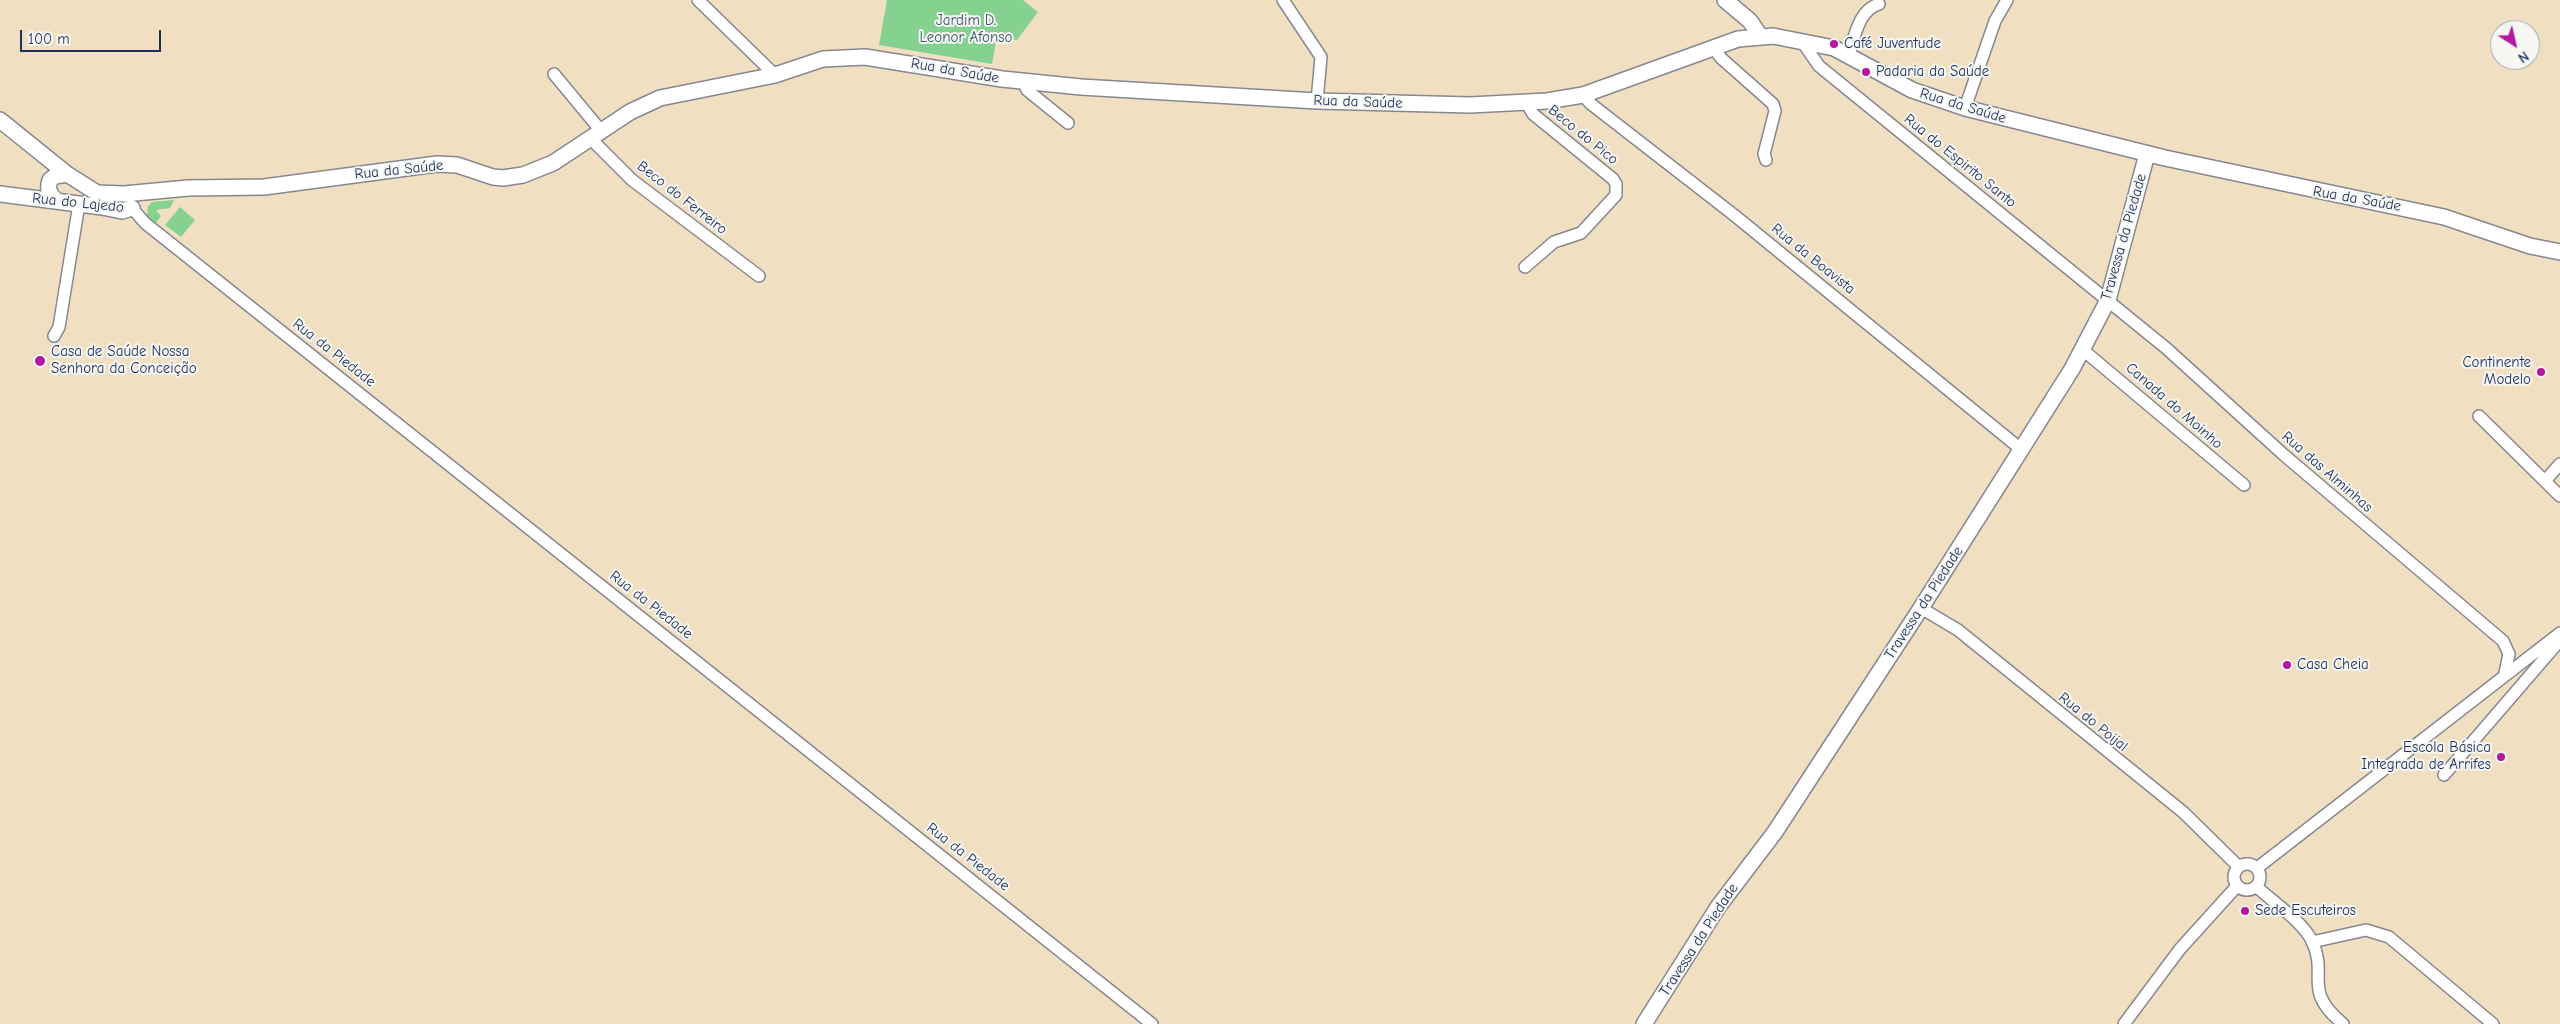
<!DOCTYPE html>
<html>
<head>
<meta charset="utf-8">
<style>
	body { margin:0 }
	#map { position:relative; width:2560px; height:1024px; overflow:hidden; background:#f1dfc2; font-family:"Comic Neue",sans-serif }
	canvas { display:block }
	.north { position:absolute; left:2490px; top:20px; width:50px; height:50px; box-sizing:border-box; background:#f6f6f2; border:1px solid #9ea6b7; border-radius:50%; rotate:145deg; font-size:14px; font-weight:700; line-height:20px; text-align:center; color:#1b2f5e }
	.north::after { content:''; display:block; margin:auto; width:18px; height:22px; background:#b5179e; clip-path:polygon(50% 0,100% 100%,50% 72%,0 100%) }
	.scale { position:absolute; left:20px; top:30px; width:141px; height:22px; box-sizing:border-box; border:2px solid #1b2f5e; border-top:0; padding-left:6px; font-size:15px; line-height:18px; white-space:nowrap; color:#1b2f5e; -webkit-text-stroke:4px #f6f6f2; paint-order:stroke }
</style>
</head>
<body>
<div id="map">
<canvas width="2560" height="1024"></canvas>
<div class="north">N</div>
<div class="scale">100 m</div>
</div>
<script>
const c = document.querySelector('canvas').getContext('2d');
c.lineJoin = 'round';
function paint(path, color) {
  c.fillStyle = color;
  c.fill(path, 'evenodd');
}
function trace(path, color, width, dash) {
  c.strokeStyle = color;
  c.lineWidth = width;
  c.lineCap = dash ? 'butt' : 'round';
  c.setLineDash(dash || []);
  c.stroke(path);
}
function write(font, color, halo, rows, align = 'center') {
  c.font = font + ' "Comic Neue",sans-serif';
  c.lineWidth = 4;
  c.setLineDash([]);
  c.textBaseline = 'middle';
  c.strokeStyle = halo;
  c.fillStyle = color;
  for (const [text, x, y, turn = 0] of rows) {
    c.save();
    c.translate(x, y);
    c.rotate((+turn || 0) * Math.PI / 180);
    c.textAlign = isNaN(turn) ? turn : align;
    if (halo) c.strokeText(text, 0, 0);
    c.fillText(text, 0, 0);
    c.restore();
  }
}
paint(new Path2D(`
	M887 0H1023L1038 12 1017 40 997 37 992 64 879 45Z
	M174 200 170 208 156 210 161 216 155 224 147 216 148 207 152 202Z
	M180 207 195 220 181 237 165 225Z`), '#85d290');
const street = new Path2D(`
	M698 0 775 75
	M1283 0 1321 57 1317 101
	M1801 40 1819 66 2166 348 2284 455 2503 641 2509 654 2505 673
	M1713 47 1721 58 1773 104 1775 111 1764 154 1766 160
	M1849 54C1855 35 1859 10 1879 4
	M554 74 602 132
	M1024 82 1027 90 1068 123
	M1583 95 1591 104 1734 215 2022 450
	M1965 108 1995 21 2007 0
	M591 139 632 180 759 276
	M132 208 145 223 1152 1024
	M1525 267 1554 242 1581 233 1616 195V184L1613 179 1533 114 1526 102
	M54 336 59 327 79 204
	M2083 350 2244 485
	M2479 416 2560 496
	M2545 481 2560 464
	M1921 608 1958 630 2183 812 2239 867
	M2444 775 2556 645 2555 637
	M2234 877a13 13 0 1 1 26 0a13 13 0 1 1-26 0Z
	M2257 868 2560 633
	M2257 887C2273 902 2303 922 2312 941 2329 977 2301 989 2343 1024
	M2312 942 2366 930 2389 937 2493 1024
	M2124 1024 2180 949 2237 886`);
const secondary = new Path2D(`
	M1725 0 1750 21 1760 36
	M0 120 67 174
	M0 194 102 207 122 211 132 208
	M56 200C49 194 47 189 50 180L55 176 67 174 97 193 124 194 188 188 264 187 437 164 457 165 493 177 503 178 523 175 553 163 630 112 660 98 775 75 823 59 865 57 1002 79 1081 87 1317 101 1470 105 1547 101 1583 95 1738 39 1773 36 1834 48 1912 90 1965 108 2165 158 2444 217 2530 246 2560 252
	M1644 1024 1718 907 1775 832 1921 608 2072 369 2108 300 2147 154`);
trace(street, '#868790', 14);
trace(secondary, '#868790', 18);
trace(street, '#fff', 11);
trace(secondary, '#fff', 15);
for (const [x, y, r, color] of [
	[1834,44,5,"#b5179e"],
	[1866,72,5,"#b5179e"],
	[40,361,6,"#b5179e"],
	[2541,372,5,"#b5179e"],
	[2287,665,5,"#b5179e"],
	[2501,757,5,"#b5179e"],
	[2245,911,5,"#b5179e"]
]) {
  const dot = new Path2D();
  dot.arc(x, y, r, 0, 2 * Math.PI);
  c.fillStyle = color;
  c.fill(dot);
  trace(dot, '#f6f6f2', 2);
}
write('15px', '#36586a', '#f6f6f2', [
	["Jardim D.",966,21],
	["Leonor Afonso",966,38]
]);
write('15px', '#1b2f5e', '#f6f6f2', [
	["Café Juventude",1844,44],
	["Padaria da Saúde",1876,72],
	["Casa de Saúde Nossa",51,352],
	["Senhora da Conceição",51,369],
	["Continente",2531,363,"right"],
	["Modelo",2531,380,"right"],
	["Casa Cheia",2297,665],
	["Escola Básica",2491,748,"right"],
	["Integrada de Arrifes",2491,765,"right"],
	["Sede Escuteiros",2255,911]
], 'left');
write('15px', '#1b2f5e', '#f6f6f2', [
	["Rua da Saúde",955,71,10],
	["Rua da Saúde",1358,102,2],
	["Rua da Saúde",1963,106,17],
	["Beco do Pico",1583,135,39],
	["Rua do Espirito Santo",1960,161,39],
	["Rua da Saúde",399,170,-6],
	["Beco do Ferreiro",682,198,38],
	["Rua da Saúde",2357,199,10],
	["Rua do Lajedo",78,203,6],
	["Travessa da Piedade",2124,237,-74],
	["Rua da Boavista",1813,259,39],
	["Rua da Piedade",334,353,38],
	["Canada do Moinho",2174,406,41],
	["Rua das Alminhas",2327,472,41],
	["Travessa da Piedade",1924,603,-57],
	["Rua da Piedade",651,605,38],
	["Rua do Poijal",2093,722,39],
	["Rua da Piedade",968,857,38],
	["Travessa da Piedade",1699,940,-57]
]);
</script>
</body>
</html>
